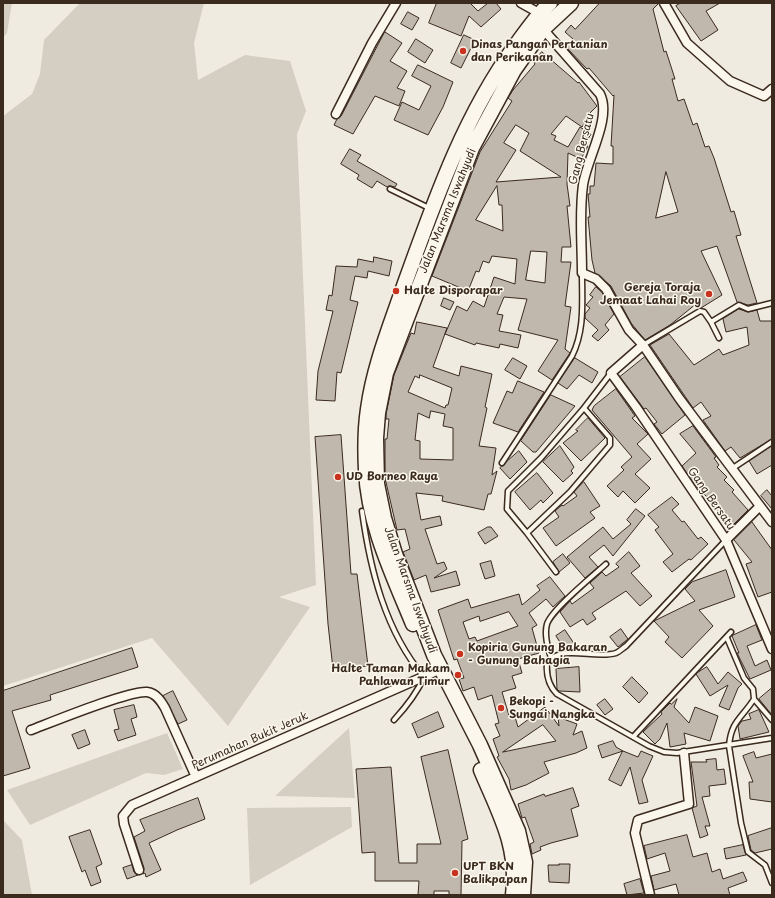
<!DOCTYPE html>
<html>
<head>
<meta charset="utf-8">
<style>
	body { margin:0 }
	#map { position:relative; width:775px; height:898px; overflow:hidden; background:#f0ebe0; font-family:"Playpen Sans",sans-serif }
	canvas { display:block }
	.frame { position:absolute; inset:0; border:4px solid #3b2a1e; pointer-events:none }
</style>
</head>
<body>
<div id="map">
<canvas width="775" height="898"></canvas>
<div class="frame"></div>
</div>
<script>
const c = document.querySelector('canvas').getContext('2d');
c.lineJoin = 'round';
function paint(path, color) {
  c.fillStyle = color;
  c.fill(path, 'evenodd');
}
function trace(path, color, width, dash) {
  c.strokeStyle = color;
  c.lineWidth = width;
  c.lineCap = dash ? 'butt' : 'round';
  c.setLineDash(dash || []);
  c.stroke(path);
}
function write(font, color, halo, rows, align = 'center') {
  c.font = font + ' "Playpen Sans",sans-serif';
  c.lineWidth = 3;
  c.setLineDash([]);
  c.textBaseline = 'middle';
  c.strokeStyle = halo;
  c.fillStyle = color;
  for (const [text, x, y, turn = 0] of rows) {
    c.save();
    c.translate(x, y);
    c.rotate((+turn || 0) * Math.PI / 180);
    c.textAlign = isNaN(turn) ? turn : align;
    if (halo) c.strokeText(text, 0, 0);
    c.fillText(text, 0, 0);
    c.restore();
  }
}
paint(new Path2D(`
	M3 3H12L7 33 3 38Z
	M80 3H204L194 43 198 80 245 55 290 61 306 111 297 134 316 585 279 597 310 607 228 726 152 638 3 686V116L32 94 40 74 44 40Z
	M349 728 355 798 275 796Z
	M167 733 183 769 164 775 146 773 30 825 7 790Z
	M351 807 352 827 250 885 247 808Z
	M3 820 22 840 32 895H3Z`), '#d5cec3');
const building = new Path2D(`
	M437 3H470L478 11 488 3H496L501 9 481 27 469 16 461 36 429 23Z
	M600 3H659L653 9 664 52 666 51 675 79H672L678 101 684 99 693 125 697 123 705 147 709 146 714 158 731 212 734 211 741 235 736 236 757 303 748 305 737 302 717 246 701 251 722 295 701 308H698L696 304 670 325 645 340 631 323 611 286 595 273 592 260 588 217H590L588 194H590V186H594L596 163 613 164V146H611L614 95 613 96 589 68 587 69 566 47 573 39 565 32 571 25 575 29ZM666 172 678 212 656 218Z
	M681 3H720L706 11 718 30 701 41 676 6Z
	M408 12 419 18 412 30 401 24Z
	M385 32 402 43 390 61 407 71 397 88 405 91 399 106 375 96 353 134 334 125 337 119 341 116Z
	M464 35 475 40 461 68 451 63Z
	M416 39 433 50 425 63 408 52Z
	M542 52 578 83 579 82 597 106 587 116 589 117 582 127 566 116 551 134 556 136 554 140 568 147 580 127 591 134 585 144 588 146 581 159 568 153 567 184 570 206H567L571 247H562L561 262H571L565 306 571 307 565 349 570 353 552 380 538 371 558 340 518 330 527 299 504 297 497 314 503 315 499 331 521 335 518 348 500 344 499 348 476 343 475 345 445 334 457 306 467 311 473 301 484 307 494 277 515 284 517 259 492 256 489 263 483 261 479 272 476 271 468 291 432 276 480 152 512 101 508 98 513 90 535 64 534 62ZM516 125 529 133 520 151 561 177 496 182 516 150 504 143ZM497 186 499 205H502L503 231 476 220ZM531 251 547 252 545 283 526 280Z
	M418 65 453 82 443 107 428 135 394 120 402 102 419 110 431 86 412 76Z
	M350 149 361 155 357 161 397 184 395 187 390 186 387 187 377 181 372 188 357 179 359 175 341 164Z
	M374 257 392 261 389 276 368 271 367 278 355 276 350 300 358 302 341 373 337 372 335 401 316 400 318 371 333 311 326 310 329 295 332 296 336 266 357 267 358 259 373 262Z
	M596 287 602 292 614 314 605 325 609 330 598 341 592 336 598 330 585 318V314L590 308 586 305 593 297 590 295Z
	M444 298 454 302 450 310 441 306Z
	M739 309 748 312 757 310 760 321H772V439L740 458 731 447 725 451 703 420 711 416 701 402 693 408 650 345 669 334 694 365 719 349 723 355 749 345 747 327 726 332 723 319Z
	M417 322 447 328 433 367 459 376 461 366 492 374 485 407 487 408 479 446 496 448 492 475 497 471 491 494H488L484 510 442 501 443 496 416 493 421 520 440 516 442 525 425 529 437 564 444 562 447 569 434 578 456 571 460 585 431 592 426 575 414 580 403 552 410 549 405 529 397 530 385 478V439H387L389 419H386V414L394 375 411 333 414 334ZM420 375 452 388 448 405H446L445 408 408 392 415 376 419 378ZM431 411 445 414 443 426 453 428V460L420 459V441L415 440 418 413 429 418Z
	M645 357 685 415 662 434 654 424 657 422 646 408 644 409 620 377Z
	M513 358 527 366 520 379 505 370Z
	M575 358 598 372 592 383 579 375 567 389 558 383Z
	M518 381 544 392 518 432 493 423 507 391 512 393Z
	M616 389 635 416 632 418 648 434 637 444 651 459 635 474 650 488 635 503 623 491 618 497 607 486 624 470 621 467 632 457 592 410 594 406Z
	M551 395 575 406 536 452H533L521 441Z
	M588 418 605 438 581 461 563 443 578 431 576 430Z
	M693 426 716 457 714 458 719 465 717 467 727 477 724 480 734 490 732 492 748 510 731 527 716 509 718 508 695 485 682 466 696 453 680 434Z
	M341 435 351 574H357L368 666 333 669 328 624 315 437Z
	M560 446 574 467 571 471 573 473 563 482 543 462Z
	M772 446V465L757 474 749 461Z
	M519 451 527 462 510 479 500 468Z
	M537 473 553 493 543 503 541 500 530 510 515 492Z
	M584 482 600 506 590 512 595 518 556 546 543 528 559 517 555 511 562 505 563 506 577 496 574 492Z
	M767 490 772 496V509L761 496Z
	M672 497 679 504 672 510 682 522 684 521 698 539 701 537 708 544 691 560 689 559 672 572 663 562 673 554 655 530 659 527 648 515Z
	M636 509 645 516 613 556 604 545 589 557 598 567 585 578 567 557 603 527 613 539 631 524 627 520Z
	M752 522 772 550V592L758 597 746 564 752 562 734 540Z
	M488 527H491L498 536 485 544 478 533Z
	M629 552 640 566 631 573 652 596 640 606 626 591 592 613 596 619 587 625 583 619 570 627 560 612 570 601 572 604 594 588 590 583 602 572 606 576 619 567 616 564Z
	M563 554 570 563 559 572 553 562Z
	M491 561 495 576 485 579 480 564Z
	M726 570 735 597 699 610 713 626 682 658 665 642 669 637 654 621 695 601 685 589 692 582Z
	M550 577 565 596 553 607 546 599 529 613 537 625 532 628 539 653 518 659 522 673 512 676 516 688 502 692 510 719 515 717 518 727 545 707 559 726 558 717 577 724 573 735 582 731 587 748 576 753 544 762 549 773 526 785 511 790 509 779 497 757 499 756 493 739 500 736 495 724 499 723 492 695 478 700 474 687 463 691 459 679 464 678 457 659 454 660 438 610 468 599 471 608 519 594 522 605 540 590 537 586ZM509 612 518 626 477 641 475 637 469 639 463 622 479 616 480 621ZM543 725 556 741 503 752Z
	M756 625 762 640 747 646 755 666 767 660 771 670 750 679 737 653H739L732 636Z
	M621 629 628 639 618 647 610 637Z
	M565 630 575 645 565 650 556 636Z
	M132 648 138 667 50 695 51 700 12 711 30 768 3 776V691Z
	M579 667 580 692 559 691 557 689 556 669Z
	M707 667 718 684 728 672 742 684 738 688 729 710 719 706 728 685 710 696 696 674Z
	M632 677 648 693 639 703 623 687Z
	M772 688V715L759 699Z
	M173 691 187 720 178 724 163 696Z
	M605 699 613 709 605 715 597 705Z
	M677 699 674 707 689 723 695 707 718 716 710 741 684 733 686 744 670 747 667 723 660 739 655 744 643 732 662 714 661 712 670 703 671 704Z
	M134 705 137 717 131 719 136 735 118 741 114 730 119 729 114 710Z
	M759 710 769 732 740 739 738 726 742 721 751 719 749 714Z
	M438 712 444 727 418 738 412 724Z
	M85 730 90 744 78 749 72 735Z
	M613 741 616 747 623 751 602 758 598 746Z
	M448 750 468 839 462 841 461 895H449V891H434V895H418L419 881H375V852L362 853 356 769 391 767 399 863H417V844H441L421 757Z
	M623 751 638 757 641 751 653 756 642 780 648 802 639 804 630 767 621 786 609 780Z
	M754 752 756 758 772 754V802L750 799 749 782H753L743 756Z
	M716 759 717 770 724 769 726 784 709 786 710 796 702 797 710 826H705L708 835 700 838 692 808 697 806 691 762H707L706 760Z
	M573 788 579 806 571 809 578 836 551 843 540 847 541 850 532 854 530 844 534 842 525 817 522 818 518 804 544 794 545 796Z
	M198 798 205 819 177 830 149 843 161 870 146 877 145 873 143 874 144 868 134 837 145 831 140 820Z
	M772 828V849L755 853 751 850 748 836Z
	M90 830 102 864 96 867 101 882 91 886 85 870 82 872 69 837Z
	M687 835 693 857 707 853 712 872 720 869 723 879 743 872 747 881 728 888 730 895H679L676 884 654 890 651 876 670 871 665 853 647 859 644 846Z
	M743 845 746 855 726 859 724 849Z
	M559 864H570L569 883 549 882 548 865H559Z
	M132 865 134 872 138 875 127 879 123 868Z
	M640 879 644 893 627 895 624 884Z`);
paint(building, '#c0b8ad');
trace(building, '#3b2a1e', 1);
const service = new Path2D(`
	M390 189 429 208
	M711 322 719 338
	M643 345 700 311 704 312 711 322 739 305 748 309 772 303
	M502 463 572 356C585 330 582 302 582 273
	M733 468 772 442
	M362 511C370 569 385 631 424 677 417 693 406 707 394 720
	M527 533 507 509 508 491 541 458 584 408
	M726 540 626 646C623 648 619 652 616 653 594 660 563 643 547 663 546 675 549 686 557 694L649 746 664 752 677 753 772 738
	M556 572 527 533 570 492 610 445V438L584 408 611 373
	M727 638 744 678 753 689 754 699C742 718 731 721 729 746L741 823 748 852 765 865 772 883
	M551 658C548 648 544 635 547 624 552 609 593 576 606 564
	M754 699 772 720
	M633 737 731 632`);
const minor = new Path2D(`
	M521 3 539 13
	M664 3 687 43 730 81 764 96 772 89
	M543 29 600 94C612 118 587 158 583 185 579 214 582 244 582 273L596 279 606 289 629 330 643 345 679 398 772 522
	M336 114 372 43 396 3
	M643 345 611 373 636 407 726 540 772 649
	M726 540 760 506
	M31 730C52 722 130 690 147 692 156 693 161 701 165 708L196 777
	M139 870 124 824 123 816 132 805 441 669
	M650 895 635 833 638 820 689 804 684 753`);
const trunk = new Path2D(`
	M413 624C393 575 368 524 366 470 365 450 365 429 368 409 374 365 391 324 405 283 435 200 464 116 516 45 527 30 537 15 550 3
	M481 770C499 813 519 846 513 895
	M523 895 525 862 518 831 480 745 434 655 395 554 384 518 377 484 376 438 378 413 386 373 472 148 514 70 543 29 571 3`);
trace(service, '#3b2a1e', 7);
trace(minor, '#3b2a1e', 11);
trace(trunk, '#3b2a1e', 17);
trace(service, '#fbf7ec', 4);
trace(minor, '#fbf7ec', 8);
trace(trunk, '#fbf7ec', 14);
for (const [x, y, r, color] of [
	[463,51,4,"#c8321e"],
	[396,291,4,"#c8321e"],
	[709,294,4,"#c8321e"],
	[338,477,4,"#c8321e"],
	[460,654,4,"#c8321e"],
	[458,675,4,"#c8321e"],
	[501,708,4,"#c8321e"],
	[455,873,4,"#c8321e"]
]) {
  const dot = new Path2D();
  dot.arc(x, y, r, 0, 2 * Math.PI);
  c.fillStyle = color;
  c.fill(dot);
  trace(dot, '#fbf7ec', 1.5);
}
write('bold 11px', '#3b2a1e', '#fbf7ec', [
	["Dinas Pangan Pertanian",471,45],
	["dan Perikanan",471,58],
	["Gereja Toraja",701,288,"right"],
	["Jemaat Lahai Roy",701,301,"right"],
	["Halte Disporapar",404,291],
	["UD Borneo Raya",346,477],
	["Kopiria Gunung Bakaran",468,648],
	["- Gunung Bahagia",468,661],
	["Halte Taman Makam",450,669,"right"],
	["Pahlawan Timur",450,682,"right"],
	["Bekopi -",509,702],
	["Sungai Nangka",509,715],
	["UPT BKN",463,867],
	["Balikpapan",463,880]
], 'left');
write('11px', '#3b2a1e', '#fbf7ec', [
	["Gang Bersatu",582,149,-76],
	["Jalan Marsma Iswahyudi",448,211,-68],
	["Gang Bersatu",711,499,55],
	["Jalan Marsma Iswahyudi",410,590,70],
	["Perumahan Bukit Jeruk",250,741,-24]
]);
</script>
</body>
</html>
